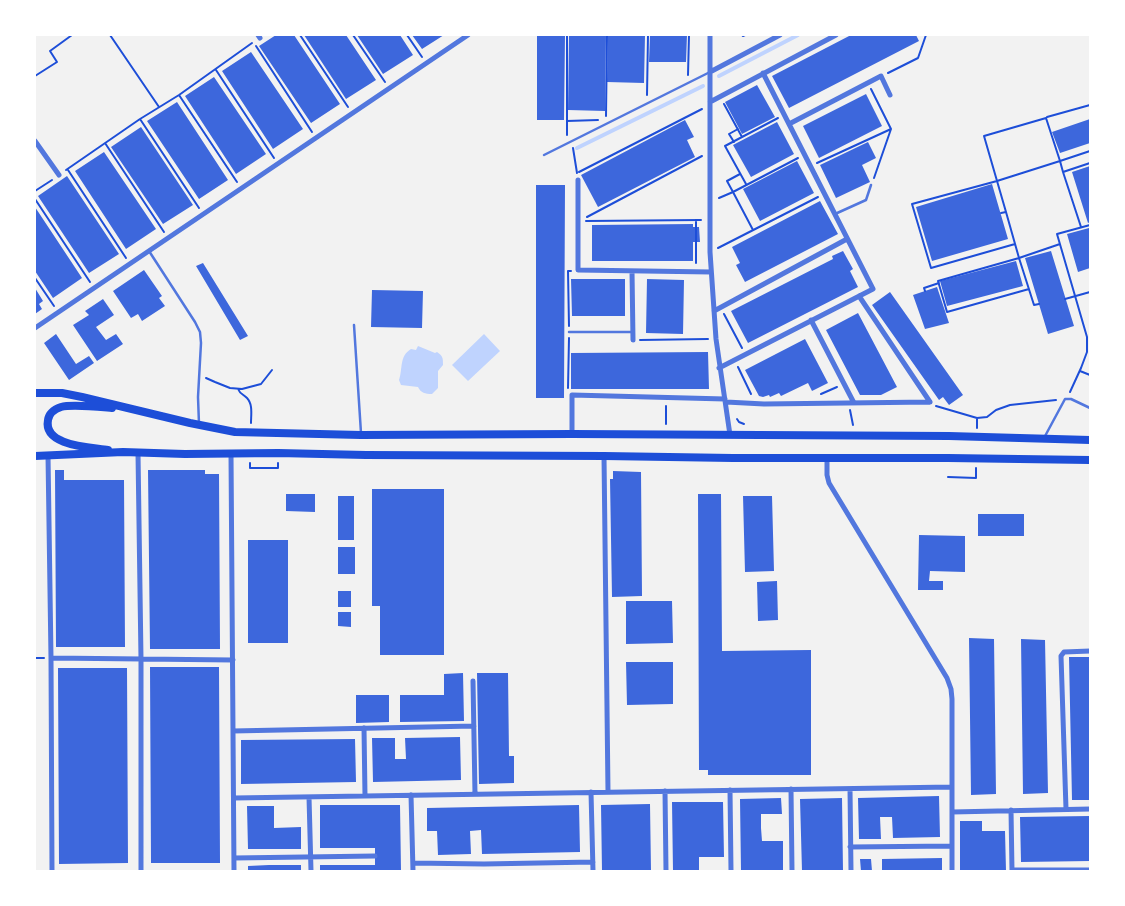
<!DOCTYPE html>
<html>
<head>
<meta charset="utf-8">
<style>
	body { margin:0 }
	#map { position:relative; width:1125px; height:906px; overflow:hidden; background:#f2f2f2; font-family:"Exo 2",sans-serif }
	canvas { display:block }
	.frame { position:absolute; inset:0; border:36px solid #fff; pointer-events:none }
</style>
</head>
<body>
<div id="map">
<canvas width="1125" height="906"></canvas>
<div class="frame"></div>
</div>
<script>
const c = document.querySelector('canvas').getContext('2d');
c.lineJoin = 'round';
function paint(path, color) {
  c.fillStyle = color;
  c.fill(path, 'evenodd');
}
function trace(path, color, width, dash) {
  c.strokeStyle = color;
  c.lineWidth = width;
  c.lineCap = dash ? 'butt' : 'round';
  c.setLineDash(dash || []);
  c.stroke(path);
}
paint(new Path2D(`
	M484 334 500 351 468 381 452 365Z
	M418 346 435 353 437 352C443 356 443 358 443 365L438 371V388L432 394C425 394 421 393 418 387L401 385 399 380C403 369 399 356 411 349L416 350Z`), '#bfd3fe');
trace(new Path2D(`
	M719 76 798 35
	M577 148 703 86`), '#bfd3fe', 4);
paint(new Path2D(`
	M276 35H294L340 104 311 123 259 46Z
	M304 35H346L376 80 346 99Z
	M357 35H400L413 55 383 74Z
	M412 35H444L422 49Z
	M537 35H565L564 120H537Z
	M569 35H606L605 111 568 110Z
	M608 35H645L644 83 607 82Z
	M650 35H687L686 62H649Z
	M851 35H916L919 41 789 108 772 76Z
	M251 52 303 129 273 149 222 71Z
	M214 77 266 154 236 174 185 96Z
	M757 85 775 117 742 134 725 102Z
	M866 94 882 126 819 158 803 126Z
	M177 102 228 180 199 199 147 121Z
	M1090 119V143L1060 153 1052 132Z
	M685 120 694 137 687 140 695 157 598 207 581 175Z
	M777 122 794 154 751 177 733 145Z
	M141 127 193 205 163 224 111 147Z
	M868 142 876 158 862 165 870 182 836 198 820 165Z
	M104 152 156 229 126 249 75 171Z
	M797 161 814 193 760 221 743 189Z
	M1090 166V222L1088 223 1072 172Z
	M67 176 119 254 89 273 38 196Z
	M992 184 1008 239 932 261 916 207Z
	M536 185H565L564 398H536Z
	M820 201 838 234 745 282 736 265 740 263 732 247Z
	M35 207 82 278 53 298 35 271Z
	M693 224V227H699L700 242H693V261H592V225Z
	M1089 228H1090V268L1078 272 1067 234Z
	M843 251 853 269 850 271 858 287 748 343 731 311 833 259 832 256Z
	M1051 251 1074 326 1048 334 1025 258Z
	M1016 261 1023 286 947 306 940 281Z
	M203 263 248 336 240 340 196 266Z
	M144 270 162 296 159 298 165 306 142 321 138 314 131 318 113 291Z
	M571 279H625V316H572Z
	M647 279 684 280 683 334 646 333Z
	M937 287 949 323 925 329 913 295Z
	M35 288 43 301 39 304 42 309 35 314Z
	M372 290 423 291 422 328 371 327Z
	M890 292 963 395 949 405 943 397 939 400 872 305Z
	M103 299 114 315 96 327 106 340 116 334 123 344 97 361 73 325 89 315 85 311Z
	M858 313 897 387 881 395H860L826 330Z
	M56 334 76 364 89 356 94 363 69 380 44 343Z
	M805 339 828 383 812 391 808 383 781 396 779 393 770 397 769 395 763 397 759 396 745 370Z
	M708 352 709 389H571V353Z
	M55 470H64V480H124L125 647H56Z
	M148 470H205V474H219L220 649H150Z
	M613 471 641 472 642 596 612 597 610 479H613Z
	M372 489H444V655H380V606H372Z
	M286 494H315V512L286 511Z
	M698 494H721L722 651 811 650V775H708V770H699Z
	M338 496H354V540H338Z
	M743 496H772L774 571 745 572Z
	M978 514H1024V536H978Z
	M919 535 965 536V572L930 571 929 581H943V590H918Z
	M248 540H288V643H248Z
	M338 547H355V574H338Z
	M777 581 778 620 758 621 757 582Z
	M338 591H351V607H338Z
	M626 601H672L673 643 626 644Z
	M338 612H351V627L338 626Z
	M969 638 994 639 996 794 971 795Z
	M1021 639 1045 640 1048 793 1023 794Z
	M1069 657H1090V800H1072Z
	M626 662H673V704L627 705Z
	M150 667H219L220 863H151Z
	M58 668H127L128 863 59 864Z
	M463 673 464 721 400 722V695H444V674Z
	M477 673H508L509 756H514V783L479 784Z
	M356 695H389V722L356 723Z
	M460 737 461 780 373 782 372 738H395V759H406L405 738Z
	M355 739 356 782 241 784V740Z
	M939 796 940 837 893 838 892 817H880L881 839H859L858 798Z
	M781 798 782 814H761V828L762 841H783V871H741L740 799Z
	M842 798 843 871H802L800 799Z
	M672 802H723L724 857H699V871H673Z
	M650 804 651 871H602L601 805Z
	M320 805H400L401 871H320V865H375V848H320Z
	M579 805 580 852 482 854 481 830 470 831 471 854 438 855 437 831H427V808Z
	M247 806H274V828L301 827V849H248Z
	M1090 816V861L1021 862 1020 817Z
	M960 821H982V831H1005L1006 871H960Z
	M942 858V871H882V859Z
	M860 859H871L872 871H861Z
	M269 865H301V871H248V866Z`), '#3d67dc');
trace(new Path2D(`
	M110 35 159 107
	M300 35 348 107
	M353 35 385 82
	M407 35 422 57
	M567 35V135
	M742 35 743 36 745 35
	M256 46 312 132
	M216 70 274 158
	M888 73 918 58 926 35
	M688 75 689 35
	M35 76 57 62 50 51 72 35
	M179 95 237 182
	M647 95 648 35
	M724 104 742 137
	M606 116 607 35
	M1047 117 1090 105
	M140 119 199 208
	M567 121 598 120
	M734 142 729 134 738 129
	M105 143 164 232
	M573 148 577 173
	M817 163 891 129 871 89
	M66 170 140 119 179 95 252 43
	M68 170 126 258
	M579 172 702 109
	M1063 172 1081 227
	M874 178 891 129
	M746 184 725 146 778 118
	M35 191 52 180
	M719 198 733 192 727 181 740 174
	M35 199 90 282
	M1006 212 984 136 1046 118 1060 161 1090 151
	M1001 213 1006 212 1019 258 938 281 947 312 1029 289
	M587 217 702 156
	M696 220V263
	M586 221 701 220
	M753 230 733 192 798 158
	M1015 244 931 268 912 204 997 181 1060 161 1063 172 1090 163
	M718 248 818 197
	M35 278 54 306
	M925 291 924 288 939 283
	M1065 299 1090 292
	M1039 304 1034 305 1019 258 1060 244
	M724 314 742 348
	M569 326 568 271H571
	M640 340 708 339
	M738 367 751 394
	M1080 371 1090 375
	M206 378 215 382 230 388 242 389 261 384 272 370
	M568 388 569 338
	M238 389C240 394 243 394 247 398 253 404 251 415 251 423
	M1070 392 1081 368 1087 352V337L1057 234 1090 225
	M821 394 837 387
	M666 406V424
	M936 406 977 418 987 417 996 410 1010 405 1056 400
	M850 410 853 425
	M737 419 739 422 744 424
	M977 428V418
	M250 463V468H278V463
	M948 477 976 478V468
	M35 658H44`), '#1d4ed8', 2);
trace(new Path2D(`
	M544 155 708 73
	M835 214 866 200 871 185
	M149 251 195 322 200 332 201 343 198 397 199 424
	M354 325 361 433
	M569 332H631
	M1044 438 1065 399H1071L1090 408`), '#5277de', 2.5);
trace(new Path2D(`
	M258 35 260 38
	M710 35V252L716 339 730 435
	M710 72 780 35
	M710 102 836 35
	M789 124 881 76 890 95
	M35 141 59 175
	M578 180V270L711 272
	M632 271 633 340
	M859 296 930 402
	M714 311 847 239
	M811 320 854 403
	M35 328 468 35
	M719 368 873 289 763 73
	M726 402 764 404 930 402
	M572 434V395L725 399
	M138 453 141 659V871
	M231 454 234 871
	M48 455 51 658 52 871
	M604 456 608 792
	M827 458V475L829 483 947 678 951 689 952 699V871
	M51 658 233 660
	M473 681 475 794
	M364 728 365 796
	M233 731 474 726
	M791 789 792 871
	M850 789 851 871
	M730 790 731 871
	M665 791 666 871
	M591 792 593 871
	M411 795 413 871
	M309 797 311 871
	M234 798 952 787
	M1066 809 1061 656 1064 652 1090 651
	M1011 810 1012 871
	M952 812 1090 809
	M850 847 952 846
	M234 858 375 856
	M413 863 484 864 593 862
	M1012 870H1090`), '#5277de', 5);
trace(new Path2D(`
	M35 393H62L82 397 190 423 235 432 361 435 572 434 949 436 1090 440
	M108 450C90 447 43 446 48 420 49 413 55 409 61 407 72 404 100 407 112 408
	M35 456 123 452 185 454 278 453 366 455 604 456 733 458H948L1090 460`), '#1d4ed8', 8);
</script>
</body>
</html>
